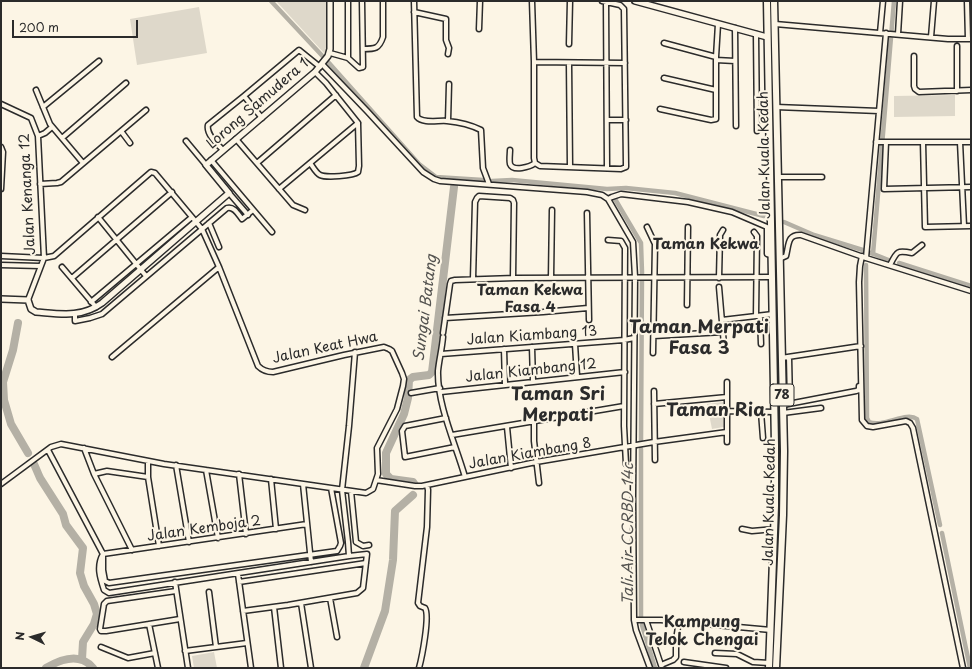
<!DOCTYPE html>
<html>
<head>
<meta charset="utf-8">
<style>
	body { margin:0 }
	#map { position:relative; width:972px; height:669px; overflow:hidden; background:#fcf5e5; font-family:"Playpen Sans",sans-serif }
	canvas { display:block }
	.frame { position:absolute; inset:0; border:2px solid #2b2b2b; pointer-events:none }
	.north { position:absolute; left:12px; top:617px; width:40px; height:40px; -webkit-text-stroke:3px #fcf5e5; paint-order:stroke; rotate:275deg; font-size:11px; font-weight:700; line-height:16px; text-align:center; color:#2b2b2b }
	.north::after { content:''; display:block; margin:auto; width:14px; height:18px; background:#2b2b2b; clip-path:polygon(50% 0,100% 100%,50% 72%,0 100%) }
	.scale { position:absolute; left:12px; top:20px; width:126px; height:18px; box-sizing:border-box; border:2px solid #2b2b2b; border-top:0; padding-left:5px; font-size:12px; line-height:14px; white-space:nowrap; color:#2b2b2b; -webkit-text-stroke:3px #fcf5e5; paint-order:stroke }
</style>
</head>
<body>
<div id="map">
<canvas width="972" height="669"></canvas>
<div class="frame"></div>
<div class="north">N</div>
<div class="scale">200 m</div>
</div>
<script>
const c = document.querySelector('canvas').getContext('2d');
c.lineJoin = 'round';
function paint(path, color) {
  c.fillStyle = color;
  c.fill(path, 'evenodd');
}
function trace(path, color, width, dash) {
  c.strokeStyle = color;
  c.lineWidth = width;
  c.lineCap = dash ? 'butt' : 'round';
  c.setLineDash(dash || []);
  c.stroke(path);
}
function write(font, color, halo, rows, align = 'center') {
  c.font = font + ' "Playpen Sans",sans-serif';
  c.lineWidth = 4;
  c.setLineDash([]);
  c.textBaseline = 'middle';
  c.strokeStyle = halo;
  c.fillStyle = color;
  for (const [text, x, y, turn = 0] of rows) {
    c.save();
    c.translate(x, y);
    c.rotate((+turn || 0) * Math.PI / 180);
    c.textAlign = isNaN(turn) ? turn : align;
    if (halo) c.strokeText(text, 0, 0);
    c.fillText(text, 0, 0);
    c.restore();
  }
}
paint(new Path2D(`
	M276 1H326V52L324 53Z
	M199 7 207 53 137 65 130 19Z
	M955 95V116L894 117V96Z
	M723 402 724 427 712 429 707 404Z
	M214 652 217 668H194L192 656Z`), '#ded8ca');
trace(new Path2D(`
	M271 1 329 63 419 164 436 177 483 180
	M492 181 512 180 607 189 626 188 675 193 764 216
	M615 199 641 243 642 272 641 443
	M784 222 814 235 866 251 891 261
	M873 254 894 1
	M899 263 971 286
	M866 265 867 418 869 422C884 428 906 411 917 419L940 525
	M641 449V620
	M942 533 970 668
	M642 625 655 668`), '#b4b0a5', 4.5);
trace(new Path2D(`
	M18 323 13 350 3 382 4 400 11 424 28 453
	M34 464 40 478 63 514 66 525 83 548 80 573 84 586 94 604 97 614 94 624 83 642 82 659
	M415 485 413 482 391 479 386 474V453L404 414 408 398 409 380 413 377 429 375 432 372 454 187
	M46 668C61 659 80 652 93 668
	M364 668 385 611 393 560 395 511 413 495`), '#b4b0a5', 8);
const minor = new Path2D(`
	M348 1V58
	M414 1 417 117C423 124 439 120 447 121 458 122 471 125 481 130L483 168 489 184
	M532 1 534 62V158L535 163 540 166 621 169 626 167V165L624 9 620 5 602 1
	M606 1 607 168
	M967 1 968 39
	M414 12 446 19V40L449 48 448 54
	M775 24 948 39H971
	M735 28 736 126
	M479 29 480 1
	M880 33 883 1
	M756 34 757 131
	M898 34 900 1
	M931 37 934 1
	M664 43 716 57
	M569 44 570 1
	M363 49C375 49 379 49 383 37V1
	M330 53 348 58 359 68 363 67 362 1
	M914 56V86L915 89 919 92 971 90
	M716 60 735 61
	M534 62 625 63
	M569 63 570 167
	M322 64 367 111 423 172 434 179 440 181 587 192 602 195 608 199 633 242 635 277 633 497 634 620 636 630 650 668
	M664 78 716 90
	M36 90 50 124 83 163
	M957 91V46
	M244 96 262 118
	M1 104 31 118 38 136 44 258 28 300
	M43 107 99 61
	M776 107 879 111
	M757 108H769
	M660 109 711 120 716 119V57L718 24
	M607 120H626
	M448 121 449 84
	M121 131 130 143
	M38 136 45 133 52 127
	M62 138 126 83
	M236 139 293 205 305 210
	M186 141 206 165
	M876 142H971
	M886 142 884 189 971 187
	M923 142 925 227 971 226
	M960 142 964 226
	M1 147 3 152 1 189
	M223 150C217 144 206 134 208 125L244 96 299 50 320 67
	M510 150C510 154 509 160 510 164 513 172 530 167 535 163
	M211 160 272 232
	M257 163 336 95
	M310 163C313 167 316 173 320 175 326 178 353 176 358 172L359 166 358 123 326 83 315 72
	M778 177H822
	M40 184 57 183 61 182 146 110
	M279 189 358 123
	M229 193 248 215
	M608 199 612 197 621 194 688 202 732 212 767 227V254L771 255
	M587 213 589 320
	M98 217 146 276
	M209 223 219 247
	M647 227 655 244 653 353
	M754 232 757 236 756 316
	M608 240 621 241 625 248 624 426 626 464
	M1 256 44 258 54 256 151 172 155 173 202 229 219 267 258 366C263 371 267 372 273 372L344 355 384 347 389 349 392 351 402 373 404 379 403 386 397 409 377 448 378 474 376 480 415 486H422L536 462 654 442 727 432V382
	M862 256 860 266 859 282 862 420 867 426 873 427 906 421 910 423 913 428 963 668
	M866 258 886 33
	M779 259 786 256C789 245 787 234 801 235L866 258 971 291
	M1 265 40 266
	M890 265C897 251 897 250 912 253L922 245
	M62 267 96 307
	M72 278 172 192
	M551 278 552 210
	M719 278 720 235 723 230
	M473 279 475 202 477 198 479 196 510 198 513 200 514 203 513 278
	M719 287 724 345
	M91 302 192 217
	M687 305 688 227
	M75 314V321L90 318 102 314 227 208C234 206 238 214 242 219L253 210
	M760 316 761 344
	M445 318 543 312 588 308
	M722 320 773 314
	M443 333 450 284 451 281 455 280 515 278 772 277
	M654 336 723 332
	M443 337C442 349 439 360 438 371 437 405 456 445 465 477
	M575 344 577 376
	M532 347 533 381
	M504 349 505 384
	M441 354 624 340 634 338
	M112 357 219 267
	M789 357 790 403
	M781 358 861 346
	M654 391 655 460
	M441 392 625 372
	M411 393 440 388
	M654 404 727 397
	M783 405 856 391 859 390V386
	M727 411 775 412
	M761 412 763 438
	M783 413 821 408
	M446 418 405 426 402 431 405 457 455 447
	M534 422V441L539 483
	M507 427 511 468
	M727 432V442
	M452 435 624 406
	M84 448 94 474 132 550
	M48 450 103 554V570L105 581 109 583 337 551 340 546 341 543 331 488
	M148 461V477L159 546
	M176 465 189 542
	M206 470 218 538
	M94 474 107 471 148 477
	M239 474 246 534
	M271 479 276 529
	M1 484 51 447 61 444 164 464 366 493 373 489 376 480
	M303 484 311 562
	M351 491 356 542 363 546 369 545
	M742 529 752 531 775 529
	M103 554C96 566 100 578 104 590L109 593 349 556 367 554 363 588 357 593 288 605 243 611
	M103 554 307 524
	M349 556 348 542 342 490 349 426 355 352
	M238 574 251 668
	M175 582 188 668
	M239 582 366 563
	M176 591 107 601 104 604 100 629 101 631H106L180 619
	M209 592 216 647
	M330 598 337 637
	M301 603 311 668
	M274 607 281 668
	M634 620H661L771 630
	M646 620 662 668
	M149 624 158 668
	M101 647 128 658 155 653
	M185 651 247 643
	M715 653 737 654 753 662 769 663
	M684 662 726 668
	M661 665 673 660 676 657V640L678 627V622
	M419 668C422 657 430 616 425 608L420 606 418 603 427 527 428 490 427 485`);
const tertiary = new Path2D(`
	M635 1 767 37
	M1 299 28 300 31 309 36 312C61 314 81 318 102 303L229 193 206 165 315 72 328 56 330 49V1`);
const primary = new Path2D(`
	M767 1 775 445V506L769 668
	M774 1 784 451 783 515 776 668`);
trace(minor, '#2b2b2b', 7);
trace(tertiary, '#2b2b2b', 8);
trace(primary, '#2b2b2b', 9);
trace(minor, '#fcf5e5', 4);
trace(tertiary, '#fcf5e5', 5);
trace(primary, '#fcf5e5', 6);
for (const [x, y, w] of [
	[782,395,24]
]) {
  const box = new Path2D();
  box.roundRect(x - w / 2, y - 11, w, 22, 3);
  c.fillStyle = '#fcf5e5';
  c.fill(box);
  trace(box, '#2b2b2b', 1);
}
write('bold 13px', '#2b2b2b', null, [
	["78",782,395]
]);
write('14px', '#2b2b2b', '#fcf5e5', [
	["Lorong Samudera 1",258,104,-41],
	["Jalan Kuala Kedah",765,155,-91],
	["Jalan Kenanga 12",28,194,-93],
	["Jalan Kiambang 13",532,336,-4],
	["Jalan Keat Hwa",325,348,-12],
	["Jalan Kiambang 12",531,371,-6],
	["Jalan Kiambang 8",530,454,-10],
	["Jalan Kuala Kedah",770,502,-89],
	["Jalan Kemboja 2",204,529,-8]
]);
write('bold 15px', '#2b2b2b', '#fcf5e5', [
	["Taman Kekwa",706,245],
	["Taman Kekwa",530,291],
	["Fasa 4",530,308]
]);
write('italic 15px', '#545350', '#fcf5e5', [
	["Sungai Batang",426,308,-83],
	["Tali Air CCRBD 14c",629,534,-90]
]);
write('bold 16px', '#2b2b2b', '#fcf5e5', [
	["Kampung",702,623],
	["Telok Chengai",702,641]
]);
write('bold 18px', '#2b2b2b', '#fcf5e5', [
	["Taman Merpati",699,328],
	["Fasa 3",699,349],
	["Taman Sri",558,395],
	["Merpati",558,416],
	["Taman Ria",716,411]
]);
</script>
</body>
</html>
